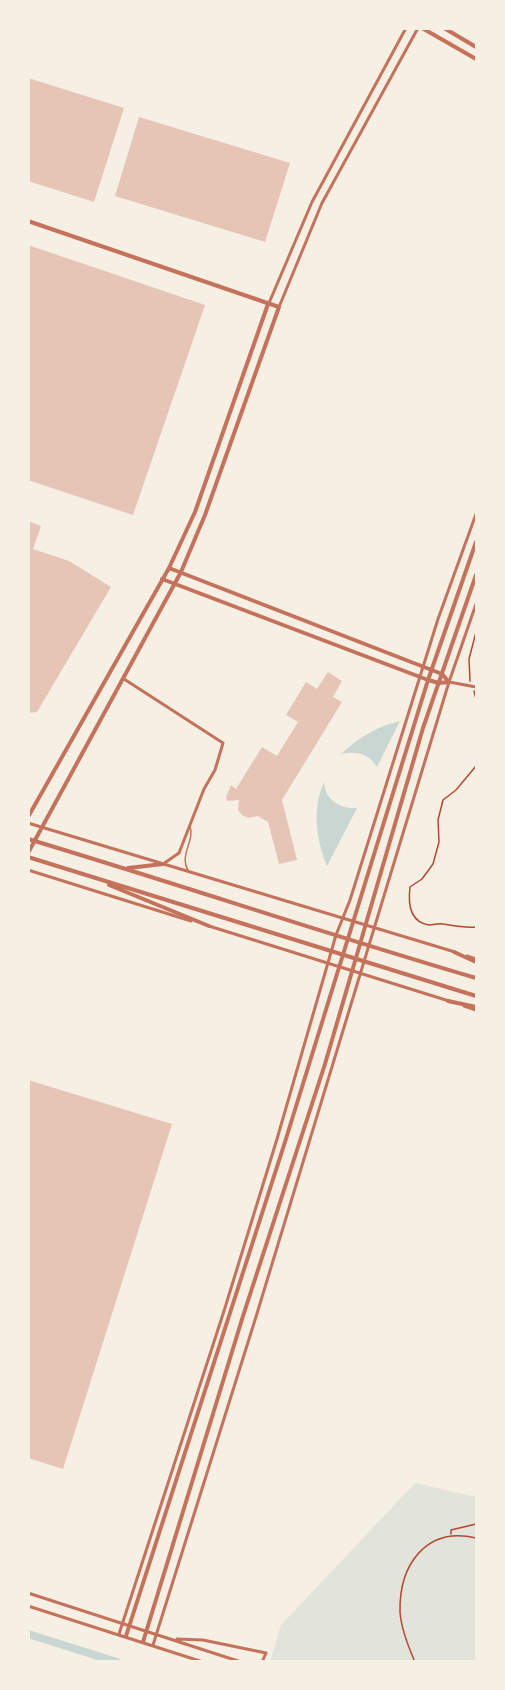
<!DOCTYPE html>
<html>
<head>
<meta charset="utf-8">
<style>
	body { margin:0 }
	#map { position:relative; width:505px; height:1690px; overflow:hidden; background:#f6efe4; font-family:Cabin,sans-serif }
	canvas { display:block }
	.frame { position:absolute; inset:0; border:30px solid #f6efe4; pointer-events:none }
</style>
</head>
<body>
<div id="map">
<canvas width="505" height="1690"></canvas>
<div class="frame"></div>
</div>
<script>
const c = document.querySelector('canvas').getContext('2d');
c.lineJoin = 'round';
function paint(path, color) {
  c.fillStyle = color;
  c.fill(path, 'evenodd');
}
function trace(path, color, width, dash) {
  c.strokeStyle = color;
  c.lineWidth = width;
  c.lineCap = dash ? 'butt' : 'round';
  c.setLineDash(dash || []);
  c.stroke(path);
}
paint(new Path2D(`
	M415 1483 476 1497V1661L270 1662 281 1625Z`), '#e2e4dc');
paint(new Path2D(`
	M400 721 377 767C368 753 357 751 341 754 359 737 376 727 400 721Z
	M324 782C325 800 340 809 357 808L327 866C316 838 312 810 324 782Z`), '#c9d6d2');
trace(new Path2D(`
	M28 1634 117 1662`), '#c9d6d2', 8);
paint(new Path2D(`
	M28 78 124 108 94 202 28 181Z
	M139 117 290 163 265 242 115 196Z
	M28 245 205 305 133 515 28 480Z
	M28 521 41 526 33 549 69 561 111 587 37 712 28 713Z
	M328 672 342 681 333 697 342 702 282 800 297 860 279 864 268 822 258 816 248 818 242 815 238 810 239 800 227 801 226 797 231 785 236 789 262 747 277 756 298 722 286 715 306 682 317 689Z
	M28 1080 172 1124 63 1469 28 1458Z`), '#e6c5b7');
trace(new Path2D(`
	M470 681 469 659 476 632
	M474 691 476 699
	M476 766 456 790 443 800 438 820 439 842 433 864 422 879 410 887C408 903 409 922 429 925 434 925 439 923 443 924 455 926 464 928 476 927
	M451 1534V1530L476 1524
	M415 1662C408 1646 401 1629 400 1612 399 1565 426 1526 476 1538`), '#b5482f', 1.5);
trace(new Path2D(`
	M188 870C179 855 195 841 190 826`), '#c5725c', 1.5);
trace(new Path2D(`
	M269 303 312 202 406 28
	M279 307 322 203 418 28
	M124 679 223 743 215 770 204 789 179 853 163 864
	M449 682 476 687
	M28 823 455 952
	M28 870 191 921
	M209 926 449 1001
	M467 956 476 959
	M464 1006 476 1010
	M28 1593 241 1662
	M28 1606 203 1662
	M119 1634 224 1311 277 1139 336 935 350 900 438 619 476 514
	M177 1639 203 1640 266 1653 262 1662
	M153 1645 255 1320 449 682 476 604`), '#c5725c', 3);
trace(new Path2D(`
	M422 28 476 59
	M444 28 476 47
	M28 221 279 307 205 515 181 572 28 853
	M169 568 442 674 448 681
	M162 579 428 680 439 683 449 682
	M28 817 169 568 195 512 268 304
	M28 839C178 884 326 934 476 978
	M28 857 476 996
	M128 868 163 864
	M109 885 209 926
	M454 952 476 962
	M448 1001 476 1007
	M126 1636 285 1142 428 680 476 542
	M143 1642 243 1316 325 1064 423 728 476 575`), '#c5725c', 4);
</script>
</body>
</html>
